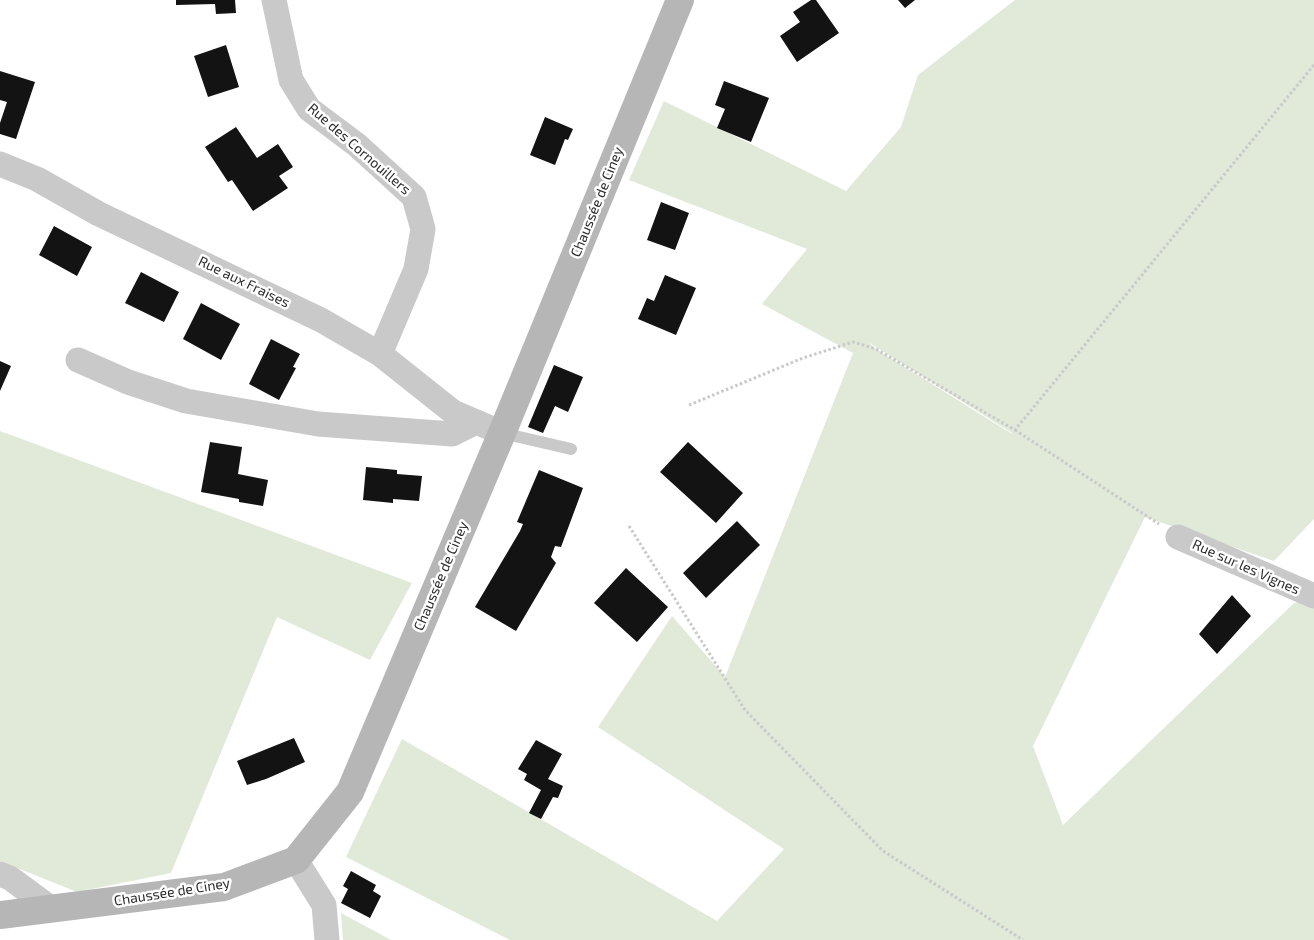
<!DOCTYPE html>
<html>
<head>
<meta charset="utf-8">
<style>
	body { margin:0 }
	canvas { display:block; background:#fff }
</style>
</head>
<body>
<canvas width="1314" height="940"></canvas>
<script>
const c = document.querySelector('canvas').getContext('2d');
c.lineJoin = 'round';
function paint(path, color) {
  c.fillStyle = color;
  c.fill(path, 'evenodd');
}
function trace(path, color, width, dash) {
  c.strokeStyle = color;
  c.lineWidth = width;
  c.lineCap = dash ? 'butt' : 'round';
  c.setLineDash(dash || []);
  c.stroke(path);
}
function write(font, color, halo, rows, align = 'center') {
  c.font = font + ' "Exo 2",sans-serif';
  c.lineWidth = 5;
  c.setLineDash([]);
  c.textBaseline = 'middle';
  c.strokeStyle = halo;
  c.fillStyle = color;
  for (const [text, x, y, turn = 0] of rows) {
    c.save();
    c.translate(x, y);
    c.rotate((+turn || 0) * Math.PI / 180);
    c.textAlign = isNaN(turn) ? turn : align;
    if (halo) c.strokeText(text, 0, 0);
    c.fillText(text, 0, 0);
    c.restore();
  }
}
paint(new Path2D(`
	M1015 0H1314V519L1274 561 1145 517 1033 746 1063 825 1293 604 1302 600 1314 605V940H510L346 857 402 739 717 921 784 849 598 727 672 616 725 677 853 353 762 304 807 249 629 180 664 101 846 191 901 127 918 75ZM868 342 1012 433V434L876 349Z
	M0 431 412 583 370 660 277 617 171 873 77 892 0 861Z
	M341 913 391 940H343Z`), '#e1e9d9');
paint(new Path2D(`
	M176 0H235L236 13 216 14 215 4 176 5Z
	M811 0H816L839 33 797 62 780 36 800 22 793 12Z
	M898 0H915L905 8Z
	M226 45 239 87 208 97 194 56Z
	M0 71 35 82 16 139 0 134V123L7 102 0 100Z
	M724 81 769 98 751 142 717 128 725 109 715 105Z
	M545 117 573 129 568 140 565 139 555 165 530 155Z
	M236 127 257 158 278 144 293 167 279 176 288 188 253 211 232 180 228 182 205 147Z
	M661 202 689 213 675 250 647 240Z
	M54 226 92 247 77 276 39 255Z
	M141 272 179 292 164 322 125 303Z
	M665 275 696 288 676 335 638 319 647 298 654 301Z
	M201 303 240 324 221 360 183 339Z
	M271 339 300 354 293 367 296 368 279 400 249 384Z
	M0 361 11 366 0 391Z
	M554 365 583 377 568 412 555 406 543 433 528 427Z
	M210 442 242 447 238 474 268 480 263 506 239 502V499L201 492Z
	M688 442 743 493 716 523 660 472Z
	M366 467 397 470V474L422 476 419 501 393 499V503L363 500Z
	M539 470 583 488 561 547 555 546 551 557 556 563 516 631 475 607 520 531 523 524 517 522Z
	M737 521 760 545 706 598 683 573Z
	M626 568 668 607 637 642 594 603Z
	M1232 595 1251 616 1217 654 1199 634Z
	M294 738 305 762 266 779 247 785 237 761Z
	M536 740 562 754 548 779 563 786 558 798 553 797 541 819 529 813 541 790 524 780 527 774 518 769Z
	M351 871 376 885 373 891 381 896 370 918 341 903 348 889 343 886Z`), '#131313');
trace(new Path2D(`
	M689 405 803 358 853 342 876 349 1015 430 1314 65
	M1015 430 1159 524
	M629 526 745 710 883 851 1023 940`), '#c9c9c9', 3, [2.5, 2.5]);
trace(new Path2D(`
	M502 433 571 449`), '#c9c9c9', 12);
trace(new Path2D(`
	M274 0 291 80 309 109 357 145 414 197 423 229 416 269 380 354
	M0 164 37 179 99 214 321 320 380 354 453 412 502 433
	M78 360 128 382 186 401 318 424 452 434 476 422
	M1178 537 1314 596
	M296 860 324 905 327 940
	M0 874 10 878 52 909`), '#c9c9c9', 25);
trace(new Path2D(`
	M0 915 224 887 296 860 350 792 502 433 680 0`), '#b6b6b6', 28);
write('14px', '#2c2c2c', '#fff', [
	["Rue des Cornouillers",359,149,41],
	["Chaussée de Ciney",597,202,-68],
	["Rue aux Fraises",244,282,26],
	["Rue sur les Vignes",1246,567,24],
	["Chaussée de Ciney",441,576,-67],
	["Chaussée de Ciney",172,892,-9]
]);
</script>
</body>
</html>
